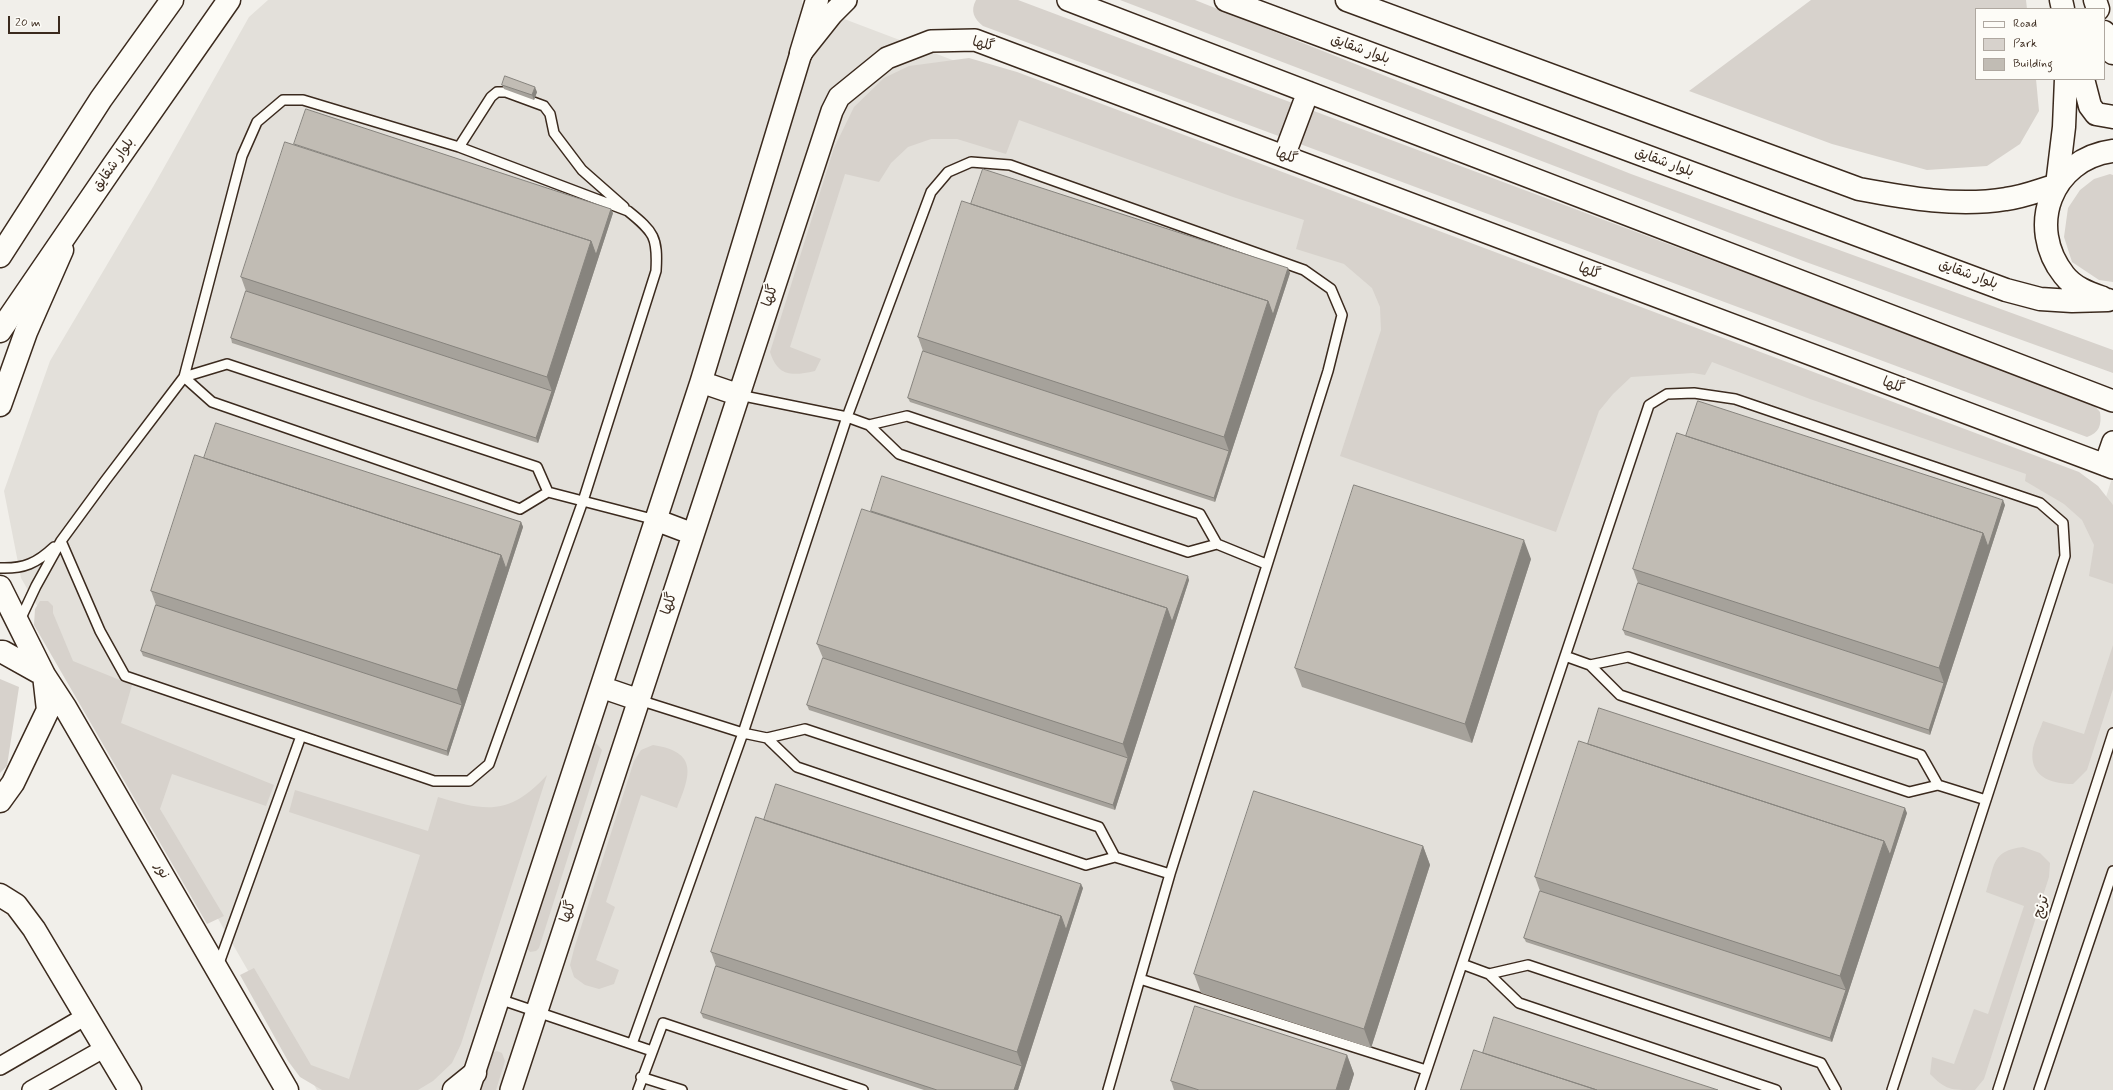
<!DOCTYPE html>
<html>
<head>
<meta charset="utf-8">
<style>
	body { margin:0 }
	#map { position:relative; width:2113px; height:1090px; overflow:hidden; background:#f1efea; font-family:Mynerve,sans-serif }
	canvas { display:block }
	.legend { position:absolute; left:1975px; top:8px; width:130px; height:72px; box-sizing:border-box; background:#fdfcf7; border:1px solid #afa8a0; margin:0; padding:5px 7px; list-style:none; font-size:12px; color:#3b2a1e }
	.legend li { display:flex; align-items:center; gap:8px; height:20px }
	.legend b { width:20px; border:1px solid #afa8a0 }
	.scale { position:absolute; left:8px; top:16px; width:52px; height:18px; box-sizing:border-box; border:2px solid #3b2a1e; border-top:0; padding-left:5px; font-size:12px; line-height:14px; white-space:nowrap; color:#3b2a1e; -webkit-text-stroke:3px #fdfcf7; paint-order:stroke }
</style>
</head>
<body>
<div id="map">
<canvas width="2113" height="1090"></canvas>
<ul class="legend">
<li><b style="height:5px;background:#fdfcf7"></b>Road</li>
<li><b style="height:11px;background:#d7d2cc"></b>Park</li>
<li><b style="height:11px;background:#c1bcb4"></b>Building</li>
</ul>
<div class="scale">20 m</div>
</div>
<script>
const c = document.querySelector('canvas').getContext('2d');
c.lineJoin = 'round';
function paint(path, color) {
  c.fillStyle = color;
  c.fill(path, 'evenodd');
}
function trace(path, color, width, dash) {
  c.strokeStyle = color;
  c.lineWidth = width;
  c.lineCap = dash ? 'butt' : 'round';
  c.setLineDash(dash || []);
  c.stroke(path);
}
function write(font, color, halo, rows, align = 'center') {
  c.font = font + ' Mynerve,"Playpen Sans Arabic",sans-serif';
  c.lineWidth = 4;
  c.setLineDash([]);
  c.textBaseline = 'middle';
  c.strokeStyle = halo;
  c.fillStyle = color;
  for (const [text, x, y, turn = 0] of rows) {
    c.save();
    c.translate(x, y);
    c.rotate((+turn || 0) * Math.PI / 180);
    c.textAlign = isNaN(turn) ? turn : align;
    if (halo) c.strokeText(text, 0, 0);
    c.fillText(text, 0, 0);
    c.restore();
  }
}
paint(new Path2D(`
	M268 0H802V3L2106 497 2113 475V1090H317L21 578 4 491 50 361 153 187 249 17Z`), '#e3e0da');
paint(new Path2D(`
	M976 0H1018L2092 403 2100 412C2102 425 2099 433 2087 437L983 26C974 19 970 11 976 0Z
	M1120 0H1195L1631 174 2113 350V373L1806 262Z
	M1811 0H2026L2027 9H1976V79H2036L2039 111 2020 144 1987 166 1927 170 1832 144 1689 91Z
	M969 58 1017 72 2079 472 2098 486 2113 505V584L2089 576 2094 545 2082 520 2064 504 2025 481 2026 474 1810 399 1712 362 1705 375 1693 373 1631 377 1613 394 1599 411 1556 532 1340 456 1381 330 1380 307 1372 288 1344 264 1296 249 1304 220 1233 197 1019 120 1006 154 957 139H931L908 147 891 163 879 182 845 174 790 347 821 359 815 371C792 376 778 377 770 352L834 148 854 107 884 78 909 66Z
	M2110 174 2113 175V282L2099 280 2072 262 2064 237 2068 208 2080 190 2094 179Z
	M40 601H48L53 606V613L73 661 132 685 121 723 274 785 266 806 172 774 160 809 224 916 207 924 34 625 35 609Z
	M2113 645V689L2087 770 2073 784C2050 784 2028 776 2033 748 2035 739 2040 730 2043 721L2084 734Z
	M0 679 19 687 7 766 0 773Z
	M596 743 602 750 539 948 536 951 530 952 526 947 592 744Z
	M653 745C698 752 691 774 677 808L641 795 606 902 615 907 596 960 619 970 614 984 599 989 585 985 574 977 570 965 574 949 634 761 641 750Z
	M547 775 461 1044 452 1063 433 1081 418 1090H322L300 1077 288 1061 240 975 254 968 311 1065 349 1079 420 855 289 812 295 790 428 831 438 797C488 812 510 815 547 775Z
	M2023 847 2040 853 2050 863 2049 877 1984 1079 1975 1090C1950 1090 1946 1090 1930 1074L1932 1057 1954 1064 1974 1009 1988 1014 2024 906 1986 892C1995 865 1991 851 2023 847Z
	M497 1051 502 1053 505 1061 496 1090H478L491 1053Z`), '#d7d2cc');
const service = new Path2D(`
	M459 147 491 97 497 92H506L544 106 550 114 554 133 582 170 624 207
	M739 395 847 417 931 192 948 172 971 162 1010 165 1304 270 1331 289 1342 315 1328 371 1170 874 1108 1090
	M548 492 537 467 227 364 184 377 212 402 520 509 548 492 656 520
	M1217 544 1200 514 907 416 869 425 899 454 1188 552 1217 544 1266 564
	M0 568C24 569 37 563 54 547
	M20 620 36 586 61 541 105 481 184 377 242 156 257 122 283 100H303L459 147 628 211C654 232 658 237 656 271L583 501 489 764 469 781H434L125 676 100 631 61 541
	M1565 656 1590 665
	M639 700 743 733 767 738
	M1938 785 1921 755 1628 657 1590 665 1620 695 1909 792 1938 785 1986 800
	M1115 857 1099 827 805 729 767 738 797 767 1086 865 1115 857 1170 874
	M1462 964 1489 974
	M218 966 301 736
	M1140 979 1426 1070
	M499 999 652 1051
	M632 1044 743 733 847 417 869 425
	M641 1077 682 1090
	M638 1090 663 1023 863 1090
	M1420 1090 1649 405 1667 394 1694 393 1735 399 2040 503 2063 523 2065 556 1892 1090
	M1776 1090 1519 1003 1489 974 1528 965 1821 1063 1836 1090
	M1998 1090 2113 733
	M2039 1090 2113 871`);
const minor = new Path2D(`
	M0 1066 86 1016
	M31 1090 105 1048`);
const tertiary = new Path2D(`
	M1068 0 2113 401
	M1284 156 1308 92
	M701 382 739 395
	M2105 465 2113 442
	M656 520 693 534
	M601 687 639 700
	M469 1089 701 382 801 53 832 14 846 0
	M511 1090 832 111 839 97 887 58 931 41 975 40 2113 468`);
const secondary = new Path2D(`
	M2061 0 2063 9
	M2095 0 2098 9
	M2104 32 2108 46 2113 53
	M2083 79 2090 106 2096 114 2113 117
	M2057 185 2064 127 2066 79
	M0 405 26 332 62 250
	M0 587 44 675 65 707 287 1090
	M0 652H3L44 675 48 710 13 783 0 801
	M0 895 16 905 34 929 130 1090
	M454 1090 475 1073`);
const primary = new Path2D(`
	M1226 0 2006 290 2040 299 2072 301 2108 300
	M1347 0 1859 189C1908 198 1957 207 2006 199 2023 197 2040 190 2057 185
	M801 53 817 0
	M0 256 101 99 172 0
	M2103 298C2089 293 2074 288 2064 275 2026 227 2051 159 2113 151
	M0 331 113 166 229 0`);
trace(service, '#3b2a1e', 12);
trace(minor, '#3b2a1e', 20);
trace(tertiary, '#3b2a1e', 24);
trace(secondary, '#3b2a1e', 25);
trace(primary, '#3b2a1e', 25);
trace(service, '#fdfcf7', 9);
trace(minor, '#fdfcf7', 17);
trace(tertiary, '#fdfcf7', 21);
trace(secondary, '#fdfcf7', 22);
trace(primary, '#fdfcf7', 22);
paint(new Path2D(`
	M502 85 537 92 534 100 504 89Z
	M971 204 1290 273 1215 502 910 402 908 398 923 351 918 337Z
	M613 213 538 443 232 343 231 338 246 291 241 277Z
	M1686 436 2005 505 1930 735 1625 635 1623 630 1638 583 1633 569Z
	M204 458 521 522 523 527 448 756 143 656 141 651 156 605 151 591Z
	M871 511 1189 580 1115 810 809 710 807 705 823 658 817 644Z
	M1531 559 1472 743 1302 687 1295 668Z
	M1588 744 1907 813 1832 1042 1526 942 1524 938 1540 891 1535 877Z
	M764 820 1083 888 1018 1090H924L703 1018 701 1013 716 966 711 952Z
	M1423 846 1430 865 1371 1048 1201 993 1194 974Z
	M1347 1055 1354 1074 1349 1090H1174L1171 1081Z`), '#a6a29b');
paint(new Path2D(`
	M535 87 537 92 534 100 532 95Z
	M611 209 613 213 538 443 536 438 552 391 547 377 591 241Z
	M1288 268 1290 273 1215 502 1214 498 1229 451 1224 437 1268 301Z
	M2003 500 2005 505 1930 735 1929 730 1944 683 1939 668 1983 533Z
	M521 522 523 527 448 756 447 751 462 705 457 690 501 555Z
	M1524 540 1531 559 1472 743 1465 724Z
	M1188 576 1189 580 1115 810 1113 805 1128 758 1123 744 1167 608Z
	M1905 808 1907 813 1832 1042 1830 1038 1846 990 1840 976 1884 841Z
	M1423 846 1430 865 1371 1048 1364 1029Z
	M1081 884 1083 888 1024 1071 1018 1090H1014L1022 1066 1017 1052 1061 916Z
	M1347 1055 1354 1074 1349 1090H1336Z`), '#87847e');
const building = new Path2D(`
	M505 76 535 87 532 95 502 85Z
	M306 109 611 209 596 255 591 241 294 144Z
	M285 142 591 241 547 377 241 277Z
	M983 169 1288 268 1273 315 1268 301 971 204Z
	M962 201 1268 301 1224 437 918 337Z
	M246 291 552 391 536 438 231 338Z
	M923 351 1229 451 1214 498 908 398Z
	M1698 401 2003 500 1988 547 1983 533 1686 436Z
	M216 423 521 522 506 569 501 555 204 458Z
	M1677 433 1983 533 1939 668 1633 569Z
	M195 455 501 555 457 690 151 591Z
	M882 476 1188 576 1172 622 1167 608 871 511Z
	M1354 485 1524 540 1465 724 1295 668Z
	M862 509 1167 608 1123 744 817 644Z
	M1638 583 1944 683 1929 730 1623 630Z
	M156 605 462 705 447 751 141 651Z
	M823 658 1128 758 1113 805 807 705Z
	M1599 708 1905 808 1890 855 1884 841 1588 744Z
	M1579 741 1884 841 1840 976 1535 877Z
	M776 784 1081 884 1066 930 1061 916 764 820Z
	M1254 791 1423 846 1364 1029 1194 974Z
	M756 817 1061 916 1017 1052 711 952Z
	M1540 891 1846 990 1830 1038 1524 938Z
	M716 966 1022 1066 1014 1090H937L701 1013Z
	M1195 1006 1347 1055 1336 1090H1199L1171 1081Z
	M1494 1017 1718 1090H1597L1483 1053Z
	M1474 1050 1597 1090H1461Z`);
paint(building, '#c1bcb4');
trace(building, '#87847e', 1);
write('14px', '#3b2a1e', '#fdfcf7', [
	["گلها",983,45,15],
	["بلوار شقایق",1360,50,20],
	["گلها",1286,157,21],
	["بلوار شقایق",1664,163,20],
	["بلوار شقایق",114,165,-55],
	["گلها",1589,272,21],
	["بلوار شقایق",1968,275,20],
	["گلها",771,296,-72],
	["گلها",1893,386,21],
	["گلها",670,604,-72],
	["نور",161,871,60],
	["ترنج",2042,907,-72],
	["گلها",569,912,-72]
]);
</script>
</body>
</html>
